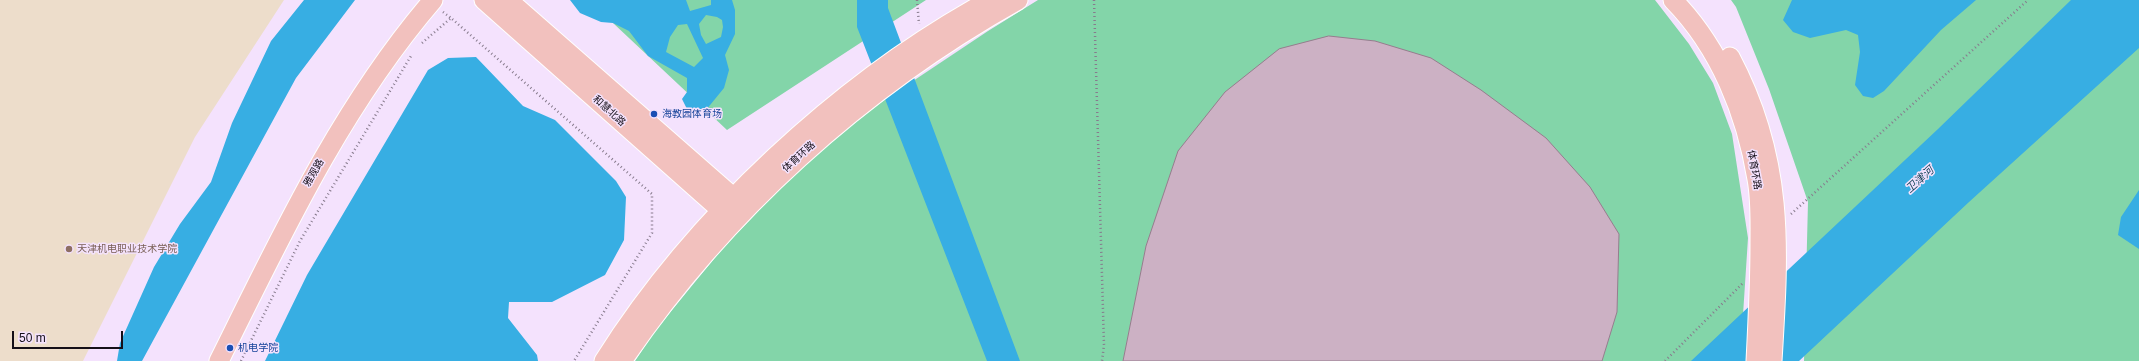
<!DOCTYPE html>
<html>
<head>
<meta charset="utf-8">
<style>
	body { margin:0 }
	#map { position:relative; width:2139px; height:361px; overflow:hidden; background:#f4e2fd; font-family:Arial,sans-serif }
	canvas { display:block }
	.scale { position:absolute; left:12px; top:331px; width:111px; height:18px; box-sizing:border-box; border:2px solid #150f18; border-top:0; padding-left:5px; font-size:12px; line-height:14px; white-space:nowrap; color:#150f18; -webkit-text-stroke:3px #f4e2fd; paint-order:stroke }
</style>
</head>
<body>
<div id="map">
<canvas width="2139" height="361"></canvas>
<div class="scale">50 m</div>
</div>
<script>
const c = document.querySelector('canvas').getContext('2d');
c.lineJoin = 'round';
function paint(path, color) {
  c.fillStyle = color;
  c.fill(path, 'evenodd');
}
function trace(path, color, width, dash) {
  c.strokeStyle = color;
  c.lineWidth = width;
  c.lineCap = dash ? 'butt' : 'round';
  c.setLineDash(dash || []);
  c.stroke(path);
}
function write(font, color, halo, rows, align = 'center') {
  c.font = font + ' Arial,"Noto Sans SC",sans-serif';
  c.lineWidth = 3;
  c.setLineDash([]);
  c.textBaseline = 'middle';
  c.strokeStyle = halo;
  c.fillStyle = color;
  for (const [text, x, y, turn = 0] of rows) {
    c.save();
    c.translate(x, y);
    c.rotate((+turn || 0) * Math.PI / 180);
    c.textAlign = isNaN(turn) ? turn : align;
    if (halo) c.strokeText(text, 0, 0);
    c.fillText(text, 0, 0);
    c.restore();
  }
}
paint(new Path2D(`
	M0 0H284L195 137 83 361H0Z`), '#edddcb');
paint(new Path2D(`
	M584 0H926L727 130 613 23Z
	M1038 0H1655L1689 44 1713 83 1732 134 1748 238 1740 361H635L654 332 722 249 781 187 824 147 868 111 988 31Z
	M1731 0H2139V361H1804L1808 202 1769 89 1736 7Z`), '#83d5a9');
paint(new Path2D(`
	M304 0H355L296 78 142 361H117L120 343 154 267 180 224 211 182 232 123 271 41Z
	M570 0H686L690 11 711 5V0H732L735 10V34L725 55 729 70 724 88 706 110 689 113 682 99 687 92V78L648 56 629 31 613 23 601 22 580 13ZM706 15 717 17 722 20 723 27 721 37 706 44 701 35 699 24ZM687 24 703 58 694 67 666 52 670 37 678 25Z
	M857 0H888V8L1020 361H987L857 27Z
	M1792 0H1976L1941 30 1884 91 1873 98 1863 96 1855 85 1860 52 1858 35 1846 30 1810 38 1793 32 1783 20Z
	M2071 0H2139V48L1969 202 1799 361H1691L1938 129Z
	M476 57 523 106 555 120 616 181 626 197 624 240 605 275 552 302H509L508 318 537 355 538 361H265L307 275 428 70 448 58Z
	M2139 190V249L2118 235 2121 217Z`), '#37aee3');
const building = new Path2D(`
	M1329 36 1375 41 1431 58 1481 90 1546 138 1590 187 1619 234 1617 312 1602 361H1123L1146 246 1178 151 1225 92 1279 49Z`);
paint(building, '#ccb1c4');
trace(building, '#967d8e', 1);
const major = new Path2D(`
	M484 0 731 219
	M508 0 743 206
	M1673 0C1720 48 1746 113 1757 179 1761 200 1760 224 1760 245 1760 284 1758 322 1756 361
	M1730 57C1785 160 1779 248 1772 361
	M219 361C281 236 341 107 433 0
	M604 361C695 217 840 82 990 0
	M622 361C723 212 861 88 1018 0`);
trace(major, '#fff', 21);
trace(new Path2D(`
	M917 0 919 24
	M1094 0 1104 345 1102 361
	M443 12 451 18
	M422 43 451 18 652 194V233L574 361
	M1791 214 2028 0
	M241 361 300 241 411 56
	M1665 361 1743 283`), '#877b8d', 2.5, [1, 3]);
trace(major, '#f2c1be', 19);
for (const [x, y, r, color] of [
	[654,114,4,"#1a4fb4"],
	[69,249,4,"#8d6e63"],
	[230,348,4,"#1a4fb4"]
]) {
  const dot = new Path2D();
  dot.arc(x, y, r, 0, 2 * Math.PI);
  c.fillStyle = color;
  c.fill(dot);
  trace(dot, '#f4e2fd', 1.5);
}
write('10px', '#150f18', '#f4e2fd', [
	["和慧北路",609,111,42],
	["体育环路",799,157,-42],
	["体育环路",1754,170,80],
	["雅观路",314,173,-60]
]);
write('10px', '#164399', '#f4e2fd', [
	["海教园体育场",662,114],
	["机电学院",238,348]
], 'left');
write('10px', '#785e54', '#f4e2fd', [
	["天津机电职业技术学院",77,249]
], 'left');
write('italic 11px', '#17475d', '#f4e2fd', [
	["卫津河",1920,180,-42]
]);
</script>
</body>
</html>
